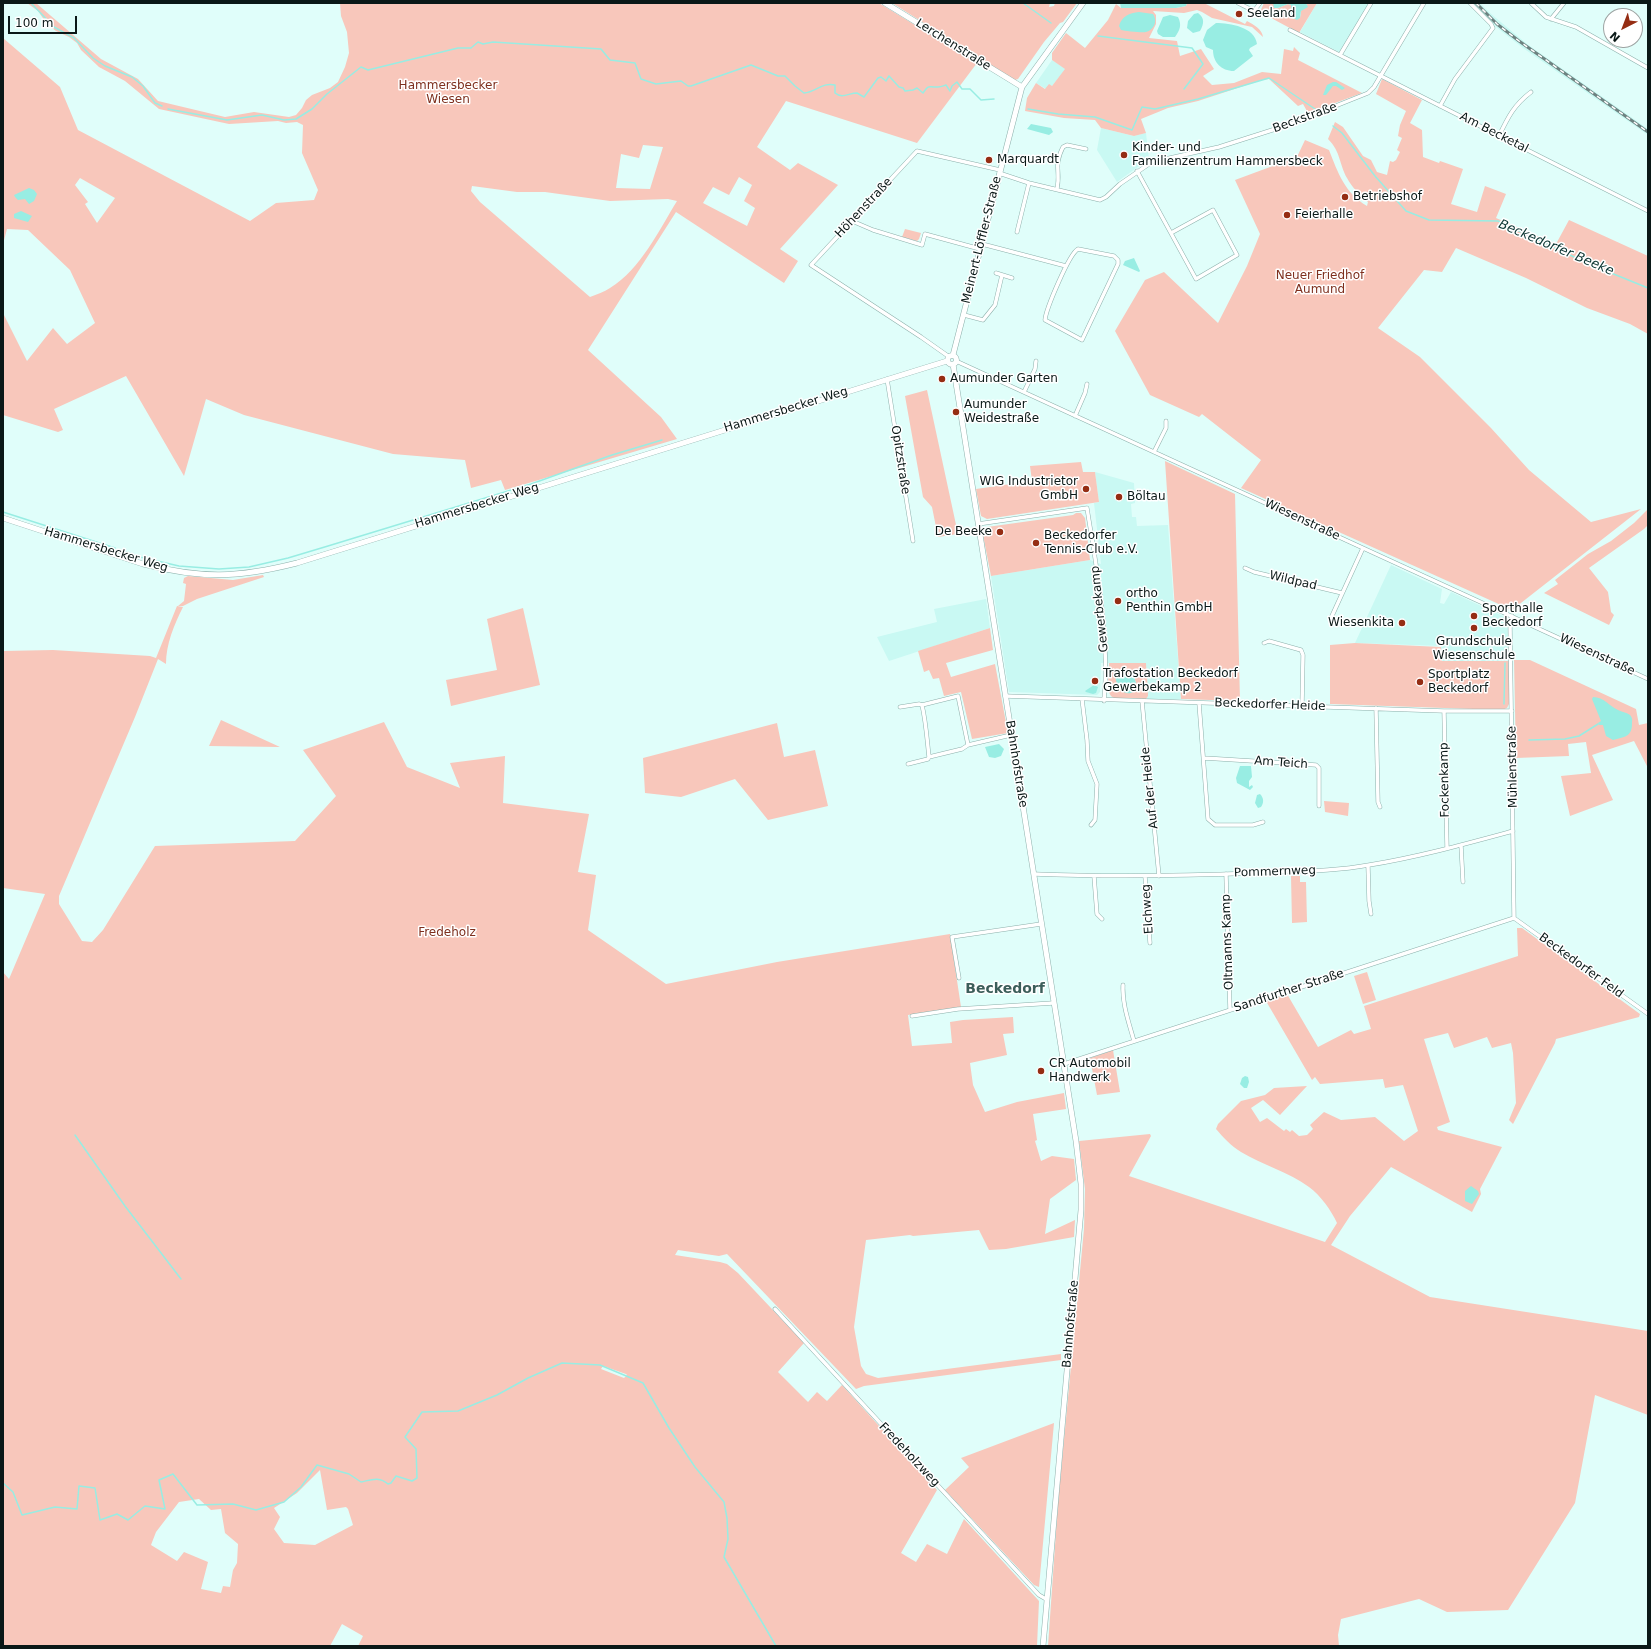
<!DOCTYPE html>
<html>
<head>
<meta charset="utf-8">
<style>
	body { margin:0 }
	#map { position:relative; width:1651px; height:1649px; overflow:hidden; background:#e0fefa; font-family:"DejaVu Sans",sans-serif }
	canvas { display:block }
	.frame { position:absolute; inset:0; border:4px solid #0a1817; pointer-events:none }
	.north { position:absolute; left:1603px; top:8px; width:40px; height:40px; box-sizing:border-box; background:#fff; border:1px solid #9da3a2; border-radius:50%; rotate:222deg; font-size:11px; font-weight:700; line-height:16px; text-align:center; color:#0a1817 }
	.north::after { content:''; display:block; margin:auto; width:14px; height:18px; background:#952d13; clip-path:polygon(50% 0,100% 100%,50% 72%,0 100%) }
	.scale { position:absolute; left:8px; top:16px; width:69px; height:18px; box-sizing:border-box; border:2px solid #0a1817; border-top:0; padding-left:5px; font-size:12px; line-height:14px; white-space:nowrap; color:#0a1817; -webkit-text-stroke:3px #fff; paint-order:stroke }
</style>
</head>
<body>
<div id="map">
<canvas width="1651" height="1649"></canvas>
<div class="frame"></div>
<div class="north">N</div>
<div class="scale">100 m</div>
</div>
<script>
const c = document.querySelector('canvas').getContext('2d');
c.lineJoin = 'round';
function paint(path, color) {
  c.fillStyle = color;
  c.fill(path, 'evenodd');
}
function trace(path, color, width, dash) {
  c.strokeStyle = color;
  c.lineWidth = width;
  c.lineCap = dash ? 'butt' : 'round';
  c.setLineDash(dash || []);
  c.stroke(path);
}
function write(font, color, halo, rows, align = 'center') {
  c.font = font + ' "DejaVu Sans",sans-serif';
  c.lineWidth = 3;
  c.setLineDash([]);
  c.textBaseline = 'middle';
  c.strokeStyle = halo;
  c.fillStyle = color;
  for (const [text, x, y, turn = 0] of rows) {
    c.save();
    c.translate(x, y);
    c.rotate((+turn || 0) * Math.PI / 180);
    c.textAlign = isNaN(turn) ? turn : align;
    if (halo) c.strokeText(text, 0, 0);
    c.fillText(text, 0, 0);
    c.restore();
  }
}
paint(new Path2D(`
	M1317 3H1370L1339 52 1300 32Z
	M1472 3H1480L1490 13 1527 44 1648 129V135L1523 48 1496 27Z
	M1052 60 1066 69 1052 86 1046 89 1036 83Z
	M1101 128 1134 136 1146 133 1149 159 1117 182 1097 150Z
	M1095 472 1134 483 1135 503 1131 504 1132 517H1136L1137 526 1168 525 1181 699H1146L1148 696V692L1146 663H1101L1100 692 1097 695 1009 692 991 576 1090 560 1101 564 1094 503 1099 502Z
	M1391 565 1442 589 1440 603 1444 604 1451 592 1507 618 1509 661H1442L1441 646 1355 643Z
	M986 599 990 628 889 661 877 637 937 622 934 609Z`), '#c9f9f3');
paint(new Path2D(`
	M27 3H36L101 59 138 79 158 101 225 117 254 112 289 117 296 115 302 108 306 100 312 95 330 88 338 82 345 67 349 53 347 32 341 16 340 3H879L977 63 917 143 786 101 757 147 790 170 798 163 838 185 780 249 798 261 784 283 676 212 588 350 661 417 677 439 505 490 501 480 471 488 465 460 393 454 244 415 206 399 184 476 126 376 54 409 63 430 58 432 3 415V313L27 361 53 328 67 344 95 323 70 270 28 230 7 229 3 244V38L60 87 78 130 250 221 276 203 314 200 318 190 302 153 303 125 297 122 286 123 278 121 229 124 159 109 125 81 99 67 81 50 77 43 69 37 56 31 47 24 38 11ZM643 145 663 147 650 189 616 188 621 154 639 158ZM739 177 752 185 744 201 755 208 747 226 703 203 713 187 729 195ZM80 178 115 198 97 223 85 204 88 202 75 185ZM472 186 517 192H545L610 201 668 199 677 201C659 230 641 269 610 288 604 292 597 294 590 297L480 202 471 191Z
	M892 3H1050L1049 7 1054 6 1055 3H1077L1063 22 1060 23 1044 42 1018 79 1015 80Z
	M1187 3H1204L1245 24 1247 21C1254 25 1262 29 1263 37L1252 27 1212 18 1202 12 1197 10 1184 13 1153 11 1156 15V24L1149 38 1177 41 1180 56 1201 49 1214 69 1203 76 1212 85 1234 83 1262 72 1281 74 1284 49 1293 51 1294 47 1300 53 1298 60 1362 93 1308 113 1303 104 1298 106 1269 79 1262 80 1198 101 1168 108 1141 119 1146 133 1134 136 1101 128 1095 120 1064 118 1025 111 1027 98 1036 83 1045 89 1049 84 1052 86 1065 69 1052 60V53L1066 33 1085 48 1108 20 1116 4 1121 8H1176L1186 6Z
	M1264 3H1273L1278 8 1288 4 1291 5V10L1286 14 1287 17H1291L1293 19 1300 18 1301 11 1307 4 1306 3H1317L1299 33 1260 12Z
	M1382 79 1422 100 1410 123 1422 130 1423 157 1439 163 1440 161 1463 169 1451 204 1477 212 1485 186 1506 194 1496 218 1556 244 1569 220 1648 256V334L1630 324 1587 308 1526 278 1456 248 1442 272 1424 270 1378 328 1420 357 1491 428 1529 470 1591 522 1641 509 1512 610 1241 488 1261 460 1202 414 1199 417 1150 395 1115 331 1145 280 1164 272 1218 323 1247 266 1260 234 1235 180 1297 157 1305 140 1329 150C1338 173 1345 193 1367 206L1368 202C1360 194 1352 188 1347 178 1339 164 1341 152 1328 139L1335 122 1343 127 1363 156 1371 160 1377 172 1387 175 1390 161 1393 162 1396 160 1400 152 1397 150 1402 138 1398 136 1400 125 1406 111 1376 94Z
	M905 229 921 233 919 239 917 241 902 237Z
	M927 390 958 534 938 537 932 507 923 497 905 396Z
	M1165 461 1235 494 1240 701 1181 699Z
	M1081 462 1083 472H1095L1099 502 987 519 981 516 976 489 1032 481 1030 466Z
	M1648 509V525L1644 529 1589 568 1608 592 1611 612 1614 615 1609 625 1544 593 1558 584 1555 580 1588 554 1611 541 1634 523Z
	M1076 513H1081L1085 518 1090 560 991 576 983 535 984 530 987 527 1073 515Z
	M263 575 264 577 197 599 183 606H178L184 601 186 584 183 583 184 578 188 576 233 580Z
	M177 606 183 607C174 625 166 644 166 664L158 659 135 717 59 896V904L82 941 92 942 103 930 155 846 295 841 336 796 303 750 384 722 407 767 460 788 450 763 505 756 503 803 589 814 578 872 596 875 588 930 666 984 777 962 950 934 961 1007 908 1015 912 1046 952 1043 950 1022 963 1020 1013 1017 1014 1033 1003 1034 1007 1055 970 1063 973 1085 985 1112 1017 1102 1064 1093 1066 1109 1033 1114 1037 1140 1035 1141 1041 1161 1052 1156 1074 1159 1076 1180 1050 1199 1045 1234 1075 1220 1074 1237 1006 1249 989 1250 979 1230 913 1236 910 1235 866 1240 854 1327 861 1366 866 1374 878 1378 1061 1354V1360L864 1386 856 1389 727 1254 719 1256 678 1250 675 1255 720 1262 727 1264 738 1273 804 1343 778 1372 808 1402 817 1392 827 1401 842 1385 937 1490 901 1553 916 1562 927 1544 947 1554 964 1519 1039 1601 1037 1646H358L363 1636 342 1624 330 1646H3V972L9 979 45 894 3 888V651L53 650 150 656 156 658ZM603 1366 626 1374 627 1375 624 1378 601 1369ZM320 1470 327 1510 346 1507 348 1509 353 1525 315 1545 284 1543 274 1529 280 1517 274 1508 297 1493ZM199 1499 211 1510 221 1509 225 1533 238 1544 237 1563 233 1570 230 1587 223 1586 221 1593 201 1589 208 1562 184 1552 177 1561 151 1545 156 1532 179 1502Z
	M523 608 540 685 451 706 446 680 497 670 487 619Z
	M990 628 993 650 946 663 951 677 995 664 1008 733 972 739 961 692 944 696 939 678 933 679 929 670 924 672 918 651Z
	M1355 643 1441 647 1442 661H1509V704L1507 708 1502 710 1330 704V645Z
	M1514 660H1530L1636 709 1639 725 1648 723V768L1634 741 1592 755 1613 800 1570 816 1561 776 1591 773 1586 742 1568 744 1569 756 1516 758Z
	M1109 663H1146L1148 692V696L1146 699 1114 698C1104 694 1110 672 1109 663ZM1126 675 1134 677 1137 686 1118 685 1117 682Z
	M221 720 280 747 209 746Z
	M777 723 784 757 815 750 828 806 768 820 735 779 681 797 645 793 643 758Z
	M1324 801 1349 803 1348 816 1325 812Z
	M1291 876H1300V882H1306L1307 922 1292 923Z
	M1517 928H1522L1640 1014 1639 1017 1556 1039 1555 1043 1513 1124 1509 1120 1516 1103 1513 1053 1511 1043 1492 1048 1487 1037 1454 1048 1448 1033 1424 1039 1450 1122 1437 1127 1438 1130 1502 1147 1480 1189 1481 1194 1472 1212 1391 1167 1350 1216 1331 1245 1430 1297 1648 1331V1415L1595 1395 1575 1503 1508 1610 1447 1612 1419 1599 1341 1619 1338 1635 1339 1646H1048L1058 1503 1084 1229 1085 1189 1079 1141 1150 1134 1151 1136 1129 1176 1325 1242 1337 1223C1331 1210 1321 1196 1309 1187 1289 1172 1262 1165 1241 1152 1231 1146 1223 1137 1216 1129L1218 1124 1241 1101 1265 1095 1274 1088 1307 1086 1280 1115 1263 1100 1251 1108 1260 1122 1267 1118 1284 1131 1286 1129 1290 1132 1292 1130 1299 1136 1307 1135 1313 1129 1310 1125 1324 1112 1341 1120 1375 1117 1404 1141 1418 1131 1403 1085 1385 1088 1383 1079 1320 1084 1315 1077 1312 1080 1266 1001 1287 994 1318 1047 1351 1030 1354 1034 1371 1029 1364 1006 1518 956Z
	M1367 972 1376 1000 1363 1004 1354 976Z
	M1113 1050 1120 1092 1097 1095 1090 1058Z
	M1054 1423 1039 1587 1034 1585 945 1490 969 1467 961 1458Z`), '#f8c7bb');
paint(new Path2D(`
	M1120 3H1187L1186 6 1176 8H1121Z
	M1273 3H1306L1308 7 1301 11 1300 18 1297 20 1291 17H1285L1286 14 1291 10V5L1288 4 1278 8H1274Z
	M1139 12 1153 14C1158 21 1154 30 1146 32 1143 33 1125 31 1121 30L1119 26C1122 16 1129 13 1139 12Z
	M1198 13C1205 18 1204 24 1200 31L1193 33 1187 28 1188 21 1194 14Z
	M1170 15 1178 17C1182 25 1180 30 1175 37H1163L1158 34 1157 31 1163 17Z
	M1216 23C1230 23 1255 27 1257 44L1250 48 1249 50 1253 56 1234 71C1221 71 1213 62 1213 50L1206 47 1203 40 1207 30Z
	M1333 82H1336L1345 88 1342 90 1336 86H1333L1326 95H1323L1327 85Z
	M1031 124 1051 128 1053 132 1049 135 1027 129Z
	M29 188 34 190 37 194 34 201 29 204 25 199 18 200 15 197 14 195Z
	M21 211 32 216 28 222 14 218V214Z
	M1134 258 1140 271 1139 272 1123 265 1125 261Z
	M1120 669 1125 671 1126 675 1134 677 1137 686C1129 704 1112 685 1116 671Z
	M1094 685 1098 687 1096 693 1093 694 1086 692 1085 691Z
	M1593 697C1604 697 1609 706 1618 710 1622 712 1626 712 1630 715 1633 719 1632 720 1632 724 1632 737 1624 737 1613 740L1606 736 1603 725H1599L1598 723 1601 721 1592 699Z
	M999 744 1004 749 1001 756 995 758 989 757 985 747Z
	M1240 766H1251L1252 777 1249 781V787L1252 785 1253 787 1250 790 1237 783 1236 778Z
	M1260 794C1264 798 1264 803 1261 807L1258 808 1255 803 1257 795Z
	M1245 1076 1248 1077 1249 1082 1247 1088H1244L1240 1084 1242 1078Z
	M1471 1186 1478 1191 1479 1194 1472 1204 1465 1201V1191Z`), '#98ede3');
trace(new Path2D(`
	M31 3 54 27 74 38 93 58 105 66 132 77 143 86 155 103 162 106
	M1023 3 1051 23
	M1098 36 1192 48 1203 64 1184 89
	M168 109 227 120 262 115 284 120 296 119 312 109 327 94 361 67 368 70 458 48H471L478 42 483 44 493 42 601 49 610 60 635 63 641 79 656 84 681 81 688 86H691L751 65 778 76H785L795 86 804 93C816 92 822 82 835 85V93C842 99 849 93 857 93L864 97 878 78 881 77 886 81 889 76 899 87 903 88 905 91 913 90 917 88 923 93C930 83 929 88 938 87 941 87 943 86 946 85L950 91 952 86 957 82 962 89H970L981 100 994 99
	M1028 109 1058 114 1095 117 1132 130 1142 107 1155 109 1198 99 1269 78 1315 109
	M1333 126 1342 133 1375 176 1406 211 1429 220 1498 221 1589 264 1648 288
	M3 512 115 548
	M124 551 140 557 179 566 219 569 249 567 288 558 328 546 531 484 612 455 662 440
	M1504 704 1505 663
	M1529 740 1565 739 1579 736 1598 724
	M75 1135 125 1206 181 1279
	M3 1483 13 1492 22 1515 55 1507 77 1509 79 1486 95 1488 100 1520 117 1514 128 1520 145 1506 165 1509 159 1480 173 1474 197 1505 233 1504 256 1510 284 1502 301 1487 317 1465 349 1474 361 1482C371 1480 379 1476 388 1484L391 1483 396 1476 412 1481 417 1478 416 1449 405 1437 422 1412 458 1411 497 1395 528 1378 562 1363 600 1365 643 1383 669 1428 695 1467 724 1502 727 1518 728 1539 724 1557 776 1646`), '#98ede3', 1.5);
const street = new Path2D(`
	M1238 3 1254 11 1260 3
	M1531 3 1546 17 1576 27 1648 68
	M1551 19 1564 3
	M1290 30 1648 211
	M1340 55 1371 3
	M1440 106 1455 79 1493 28 1491 24 1470 3
	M1499 136C1508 117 1514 105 1531 92
	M1137 171 1196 279 1237 255 1213 210 1171 233
	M999 173 1029 183 1100 200 1106 197 1120 184 1152 162 1219 147 1288 125 1368 93 1374 87 1424 3
	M1057 189C1061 171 1053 167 1063 147L1067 145 1086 149
	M852 221 873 230 922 245 925 234 980 249
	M1017 232 1029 183
	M982 244 1066 266
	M1078 249 1114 256 1118 260V264L1082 340 1045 320C1046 309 1069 254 1078 249Z
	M996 273 1012 278
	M964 315 983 320 995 305 1002 275
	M948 356 921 337 811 265 917 151 1000 170
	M956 361 1648 679
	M887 379 913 541
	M1024 392 1035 369 1036 361
	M1075 416 1085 393 1087 384
	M1154 452 1166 428V421
	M978 524 1087 508C1097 571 1110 637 1104 701
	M1245 568 1254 572 1342 593
	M1512 616 1510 623 1514 918
	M1331 618 1363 548
	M1264 643 1269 641 1301 650 1303 655 1302 706
	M1005 696 1444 711H1512
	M1082 699 1087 740 1088 761 1097 784 1095 820 1091 825
	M1142 701 1159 876
	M1199 703 1208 819 1215 825H1253L1263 822
	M900 707 919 704 922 705
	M1376 708 1378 802 1380 807
	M1444 711 1447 848
	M968 745 962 749 929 757C927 739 926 722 922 705L958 696 968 745 1011 735
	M1204 758 1316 765 1319 768V806
	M908 764 928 759 929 757
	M1461 845 1463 882
	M1368 866 1369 901 1371 914
	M1034 874C1107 877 1181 876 1254 873 1292 871 1331 872 1369 865 1418 857 1465 844 1513 831
	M1226 874 1230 1010
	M1094 876 1097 914 1102 919
	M1145 876 1150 943
	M1514 918 1648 1014
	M959 978 952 937 1041 924
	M1123 985C1122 1004 1129 1023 1134 1041
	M912 1016 958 1009 1053 1003
	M1064 1064 1514 918
	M775 1309 1039 1595 1046 1599`);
const secondary = new Path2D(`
	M885 3 1022 87
	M953 355 1022 87 1083 3
	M947.5 360a4.5 4.5 0 1 1 9 0a4.5 4.5 0 1 1-9 0Z
	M953 364 1076 1141 1081 1184V1210L1043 1646
	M3 518 143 564C202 579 238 578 297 563L947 361`);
trace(street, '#8cb0ab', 4.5);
trace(secondary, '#8cb0ab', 6);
trace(street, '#fff', 3.5);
trace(secondary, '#fff', 5);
const rail = new Path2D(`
	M1476 3 1497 24 1519 41 1648 132`);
trace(rail, '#6e8381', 3);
trace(rail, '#fff', 1.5, [4.5]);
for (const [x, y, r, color] of [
	[1239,14,4,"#952d13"],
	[1124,155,4,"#952d13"],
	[989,160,4,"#952d13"],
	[1345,197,4,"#952d13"],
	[1287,215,4,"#952d13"],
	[942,379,4,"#952d13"],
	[956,412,4,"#952d13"],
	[1086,489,4,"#952d13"],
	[1119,497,4,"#952d13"],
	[1000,532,4,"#952d13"],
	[1036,543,4,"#952d13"],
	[1118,601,4,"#952d13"],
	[1474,616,4,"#952d13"],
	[1402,623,4,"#952d13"],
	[1474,628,4,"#952d13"],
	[1095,681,4,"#952d13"],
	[1420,682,4,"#952d13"],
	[1041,1071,4,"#952d13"]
]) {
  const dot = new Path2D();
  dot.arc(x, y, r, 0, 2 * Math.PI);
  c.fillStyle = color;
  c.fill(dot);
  trace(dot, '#fff', 1.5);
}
write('12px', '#0a1817', '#fff', [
	["Seeland",1247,14],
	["Kinder- und",1132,148],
	["Familienzentrum Hammersbeck",1132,162],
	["Marquardt",997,160],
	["Betriebshof",1353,197],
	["Feierhalle",1295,215],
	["Aumunder Garten",950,379],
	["Aumunder",964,405],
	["Weidestraße",964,419],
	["WIG Industrietor",1078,482,"right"],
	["GmbH",1078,496,"right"],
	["Böltau",1127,497],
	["De Beeke",992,532,"right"],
	["Beckedorfer",1044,536],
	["Tennis-Club e.V.",1044,550],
	["ortho",1126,594],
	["Penthin GmbH",1126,608],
	["Sporthalle",1482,609],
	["Beckedorf",1482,623],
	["Wiesenkita",1394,623,"right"],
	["Grundschule",1474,642,"center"],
	["Wiesenschule",1474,656,"center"],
	["Trafostation Beckedorf",1103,674],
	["Gewerbekamp 2",1103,688],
	["Sportplatz",1428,675],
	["Beckedorf",1428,689],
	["CR Automobil",1049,1064],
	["Handwerk",1049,1078]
], 'left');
write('12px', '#0a1817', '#fff', [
	["Lerchenstraße",953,45,32],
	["Beckstraße",1305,118,-20],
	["Am Becketal",1494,133,27],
	["Höhenstraße",864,208,-47],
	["Meinert-Löffler-Straße",982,240,-76],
	["Hammersbecker Weg",786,410,-17],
	["Opitzstraße",900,460,81],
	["Hammersbecker Weg",477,506,-17],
	["Wiesenstraße",1302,520,25],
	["Hammersbecker Weg",106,550,17],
	["Wildpad",1293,581,13],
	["Gewerbekamp",1100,609,-96],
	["Wiesenstraße",1597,655,25],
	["Beckedorfer Heide",1270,705,2],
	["Am Teich",1281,763,4],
	["Bahnhofstraße",1016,764,81],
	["Mühlenstraße",1513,767,-91],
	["Fockenkamp",1445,780,-91],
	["Auf der Heide",1150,788,-96],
	["Pommernweg",1275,872,-2],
	["Elchweg",1148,909,-94],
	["Oltmanns Kamp",1228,942,-92],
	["Beckedorfer Feld",1581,966,36],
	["Sandfurther Straße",1289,991,-18],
	["Bahnhofstraße",1071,1324,-85],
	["Fredeholzweg",909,1455,47]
]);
write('12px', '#7e2f1d', '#fff', [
	["Hammersbecker",448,86],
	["Wiesen",448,100],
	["Neuer Friedhof",1320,276],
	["Aumund",1320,290],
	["Fredeholz",447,933]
]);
write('italic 13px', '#0a3431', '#fff', [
	["Beckedorfer Beeke",1556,248,23]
]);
write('bold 14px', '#3c5e5a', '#fff', [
	["Beckedorf",1005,989]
]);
</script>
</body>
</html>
